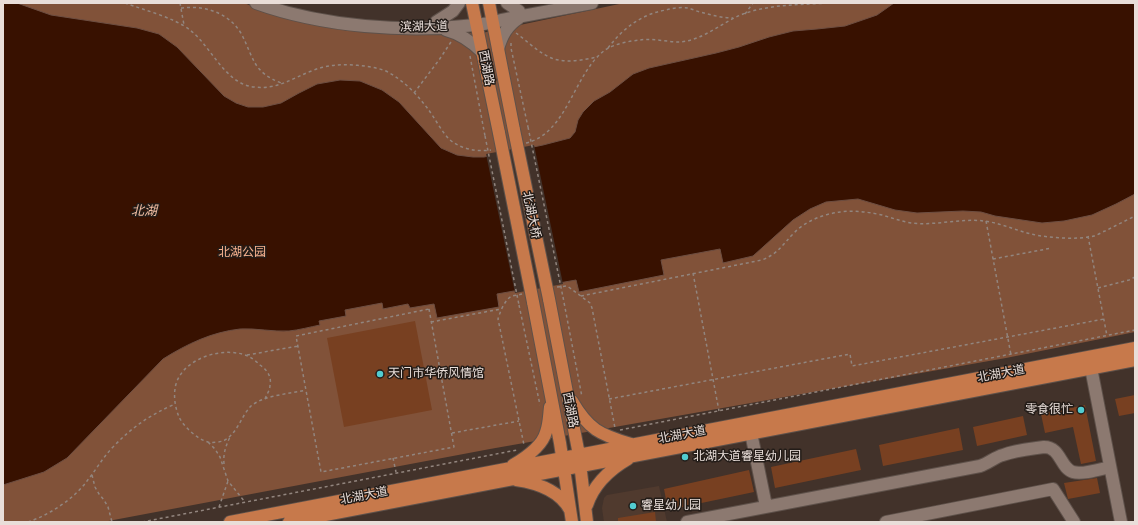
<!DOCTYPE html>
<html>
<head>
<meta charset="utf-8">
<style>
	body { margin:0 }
	#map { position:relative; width:1138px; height:525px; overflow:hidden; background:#42322a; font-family:"Fira Sans",sans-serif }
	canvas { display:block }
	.frame { position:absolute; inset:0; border:4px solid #e9ded9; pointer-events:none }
</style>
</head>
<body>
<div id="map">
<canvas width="1138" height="525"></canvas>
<div class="frame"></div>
</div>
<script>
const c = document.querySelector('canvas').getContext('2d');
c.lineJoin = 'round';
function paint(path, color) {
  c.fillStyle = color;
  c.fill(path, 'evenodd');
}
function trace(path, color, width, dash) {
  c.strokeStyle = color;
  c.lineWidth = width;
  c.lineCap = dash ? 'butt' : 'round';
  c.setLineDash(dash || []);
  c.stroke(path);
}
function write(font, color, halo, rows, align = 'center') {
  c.font = font + ' "Fira Sans","Noto Sans SC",sans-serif';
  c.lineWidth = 3;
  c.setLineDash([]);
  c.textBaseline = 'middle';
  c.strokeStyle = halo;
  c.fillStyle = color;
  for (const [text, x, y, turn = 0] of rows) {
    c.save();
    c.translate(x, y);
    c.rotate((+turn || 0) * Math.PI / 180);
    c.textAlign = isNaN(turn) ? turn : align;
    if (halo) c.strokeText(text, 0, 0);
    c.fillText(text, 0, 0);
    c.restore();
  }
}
paint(new Path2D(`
	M659 486 667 522H604L602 508 604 498 607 495Z`), '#503a2e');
paint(new Path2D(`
	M3 3H244L262 10 306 22 344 30 390 34 482 33 624 3H1135V332L1006 358 490 449 103 522H3Z`), '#815239');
const water = new Path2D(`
	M3 3H17L51 15 137 28 159 34 177 47 224 96 236 103 248 107H263L281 103 299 93 317 84 340 80 360 81 382 90 399 102 441 148 457 155 473 157H484L543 145 570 138 575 132 578 120 583 112 594 101 610 92 633 74 649 68 716 53 739 47 769 37 793 31 817 29 845 26 877 15 894 3H1135V194L1116 204 1092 215 1064 221 1042 223 995 216 981 212 963 211 917 213 895 210 858 199 826 202 810 209 793 220 753 256 723 263 720 249 661 260 664 275 579 292 576 280 497 294 499 307 437 318 434 304 410 308 408 304 383 309 382 303 345 310 346 316 319 321 320 325C310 327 299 330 289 331 273 332 256 328 240 329 212 332 187 344 163 359L67 458 44 472 3 485Z`);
paint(water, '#381100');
trace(water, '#6d4e41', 1);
paint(new Path2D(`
	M534 145 563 284 515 293 486 154Z`), '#42322a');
paint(new Path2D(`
	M415 321 432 410 344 427 327 338Z
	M1135 395V413L1119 416 1115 399Z
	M1085 405 1096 461 1081 464 1073 427 1045 433 1041 414Z
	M1023 416 1027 435 977 446 973 427Z
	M959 428 963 450 883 466 879 445Z
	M856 449 861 470 775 488 771 467Z
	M749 470 754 492 668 510 664 489Z
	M1097 478 1100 493 1068 499 1064 483Z
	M655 512 656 522H618V518Z`), '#784021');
const minor = new Path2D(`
	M256 3C323 27 406 33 476 25 488 24 500 20 512 18 538 13 565 8 592 3
	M507 3 519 11
	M436 22 453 11 459 3
	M446 30C461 34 471 41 482 52
	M498 49C502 35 507 26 519 18
	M1091 368 1121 522
	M751 433 766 506
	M687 522 980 466C989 463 995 457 1003 455 1016 450 1031 449 1044 447 1061 447 1060 468 1073 472 1082 475 1101 469 1110 467
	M886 522 1053 489 1074 522`);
const major = new Path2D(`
	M472 3 499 133
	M489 3 514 130
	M549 299 579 455 587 522
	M533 302 560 443 572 522
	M572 401C588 429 600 435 631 444
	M513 465C525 458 542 447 546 432 549 424 549 415 550 407
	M516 480C537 483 560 491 570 510
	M587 505C594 484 609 470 628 459
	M230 522 1135 348
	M289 522 1135 360`);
trace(minor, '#5e514a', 14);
trace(major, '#5e514a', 14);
trace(new Path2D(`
	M125 3C144 10 175 18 190 30 211 46 225 84 254 87 278 90 292 78 314 70 332 63 352 64 371 67 376 68 381 69 386 71 403 80 416 93 428 109 434 117 442 132 449 139 460 149 476 152 491 150
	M180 3 184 25
	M181 8C205 5 230 13 242 35 254 59 253 72 281 83
	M745 14 753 3
	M516 33C527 41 541 55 554 59 568 63 584 60 597 57
	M511 43V48L528 127
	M608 48C623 28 642 14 666 10 673 8 681 7 688 8 692 9 696 11 700 12 711 15 722 18 733 18
	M470 56 485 136
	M414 93 439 60 451 42
	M526 143C568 133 573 74 605 50 614 44 629 41 640 40 653 38 667 42 680 42 704 40 722 22 743 14 771 4 799 5 828 3
	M986 221 1011 355
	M1088 236 1107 336
	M993 259 1052 248
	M693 273 719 411
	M557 287 567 286 570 288 590 303 592 308 615 428
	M1098 288 1129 280 1135 277
	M522 294C519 295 515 295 512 296 505 299 500 312 498 319L524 445
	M581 296 762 260C779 253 782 245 794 233 805 221 824 214 840 212 854 210 868 212 882 215 892 218 901 221 911 223 935 226 960 218 984 221 1000 223 1015 230 1031 234 1048 238 1077 240 1094 236 1098 235 1102 232 1105 231 1115 226 1125 221 1135 216
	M563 297 582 397
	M519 305 540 405
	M429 309 454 447 321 472 296 336Z
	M431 322 501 309
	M247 355 298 346
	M265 399C267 394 270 390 270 385 272 376 266 369 260 365 257 362 253 359 250 357 226 345 184 357 176 384 173 395 175 407 179 417 184 427 197 439 208 442 213 443 219 442 223 441 237 435 241 416 251 406 264 395 290 394 306 390
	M609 399 850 354 852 366 1104 319
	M620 430 1135 330
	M452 433 519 421
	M208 442 215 449 220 457 228 481 245 502
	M393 458 396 472
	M224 464C223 453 226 445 231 435
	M92 475 95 487 99 494 104 500 108 507 112 522
	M219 507 228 481
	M28 522C49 515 74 499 87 481 96 470 103 457 113 447 132 427 150 415 175 404
	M142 522 517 450`), '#92857e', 1.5, [3, 3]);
trace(minor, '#8c7970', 12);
trace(major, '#c7794b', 12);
const majorBridge = new Path2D(`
	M514 130 549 299
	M499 133 533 302`);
trace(majorBridge, '#5e514a', 14, []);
trace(new Path2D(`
	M528 127 563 297
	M485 136 519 305`), '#92857e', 1.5, [3, 3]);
trace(majorBridge, '#c7794b', 12);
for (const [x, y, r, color] of [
	[380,374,4,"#52ccd0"],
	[1081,410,4,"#52ccd0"],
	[685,457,4,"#52ccd0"],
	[633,506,4,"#52ccd0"]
]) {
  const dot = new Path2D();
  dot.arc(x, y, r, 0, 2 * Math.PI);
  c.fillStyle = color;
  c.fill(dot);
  trace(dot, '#231c18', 1.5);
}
write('12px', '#e9ded9', '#231c18', [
	["滨湖大道",424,27,-1],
	["西湖路",486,68,79],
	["北湖大桥",531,215,78],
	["北湖大道",1001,374,-11],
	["西湖路",570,410,79],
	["北湖大道",682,435,-11],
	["北湖大道",364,496,-11]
]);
write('12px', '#fab390', '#231c18', [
	["北湖公园",242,253]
]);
write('12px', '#e9ded9', '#231c18', [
	["天门市华侨风情馆",388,374],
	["零食很忙",1073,410,"right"],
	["北湖大道睿星幼儿园",693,457],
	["睿星幼儿园",641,506]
], 'left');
write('italic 13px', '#f3bea3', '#231c18', [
	["北湖",144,211]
]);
</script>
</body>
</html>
